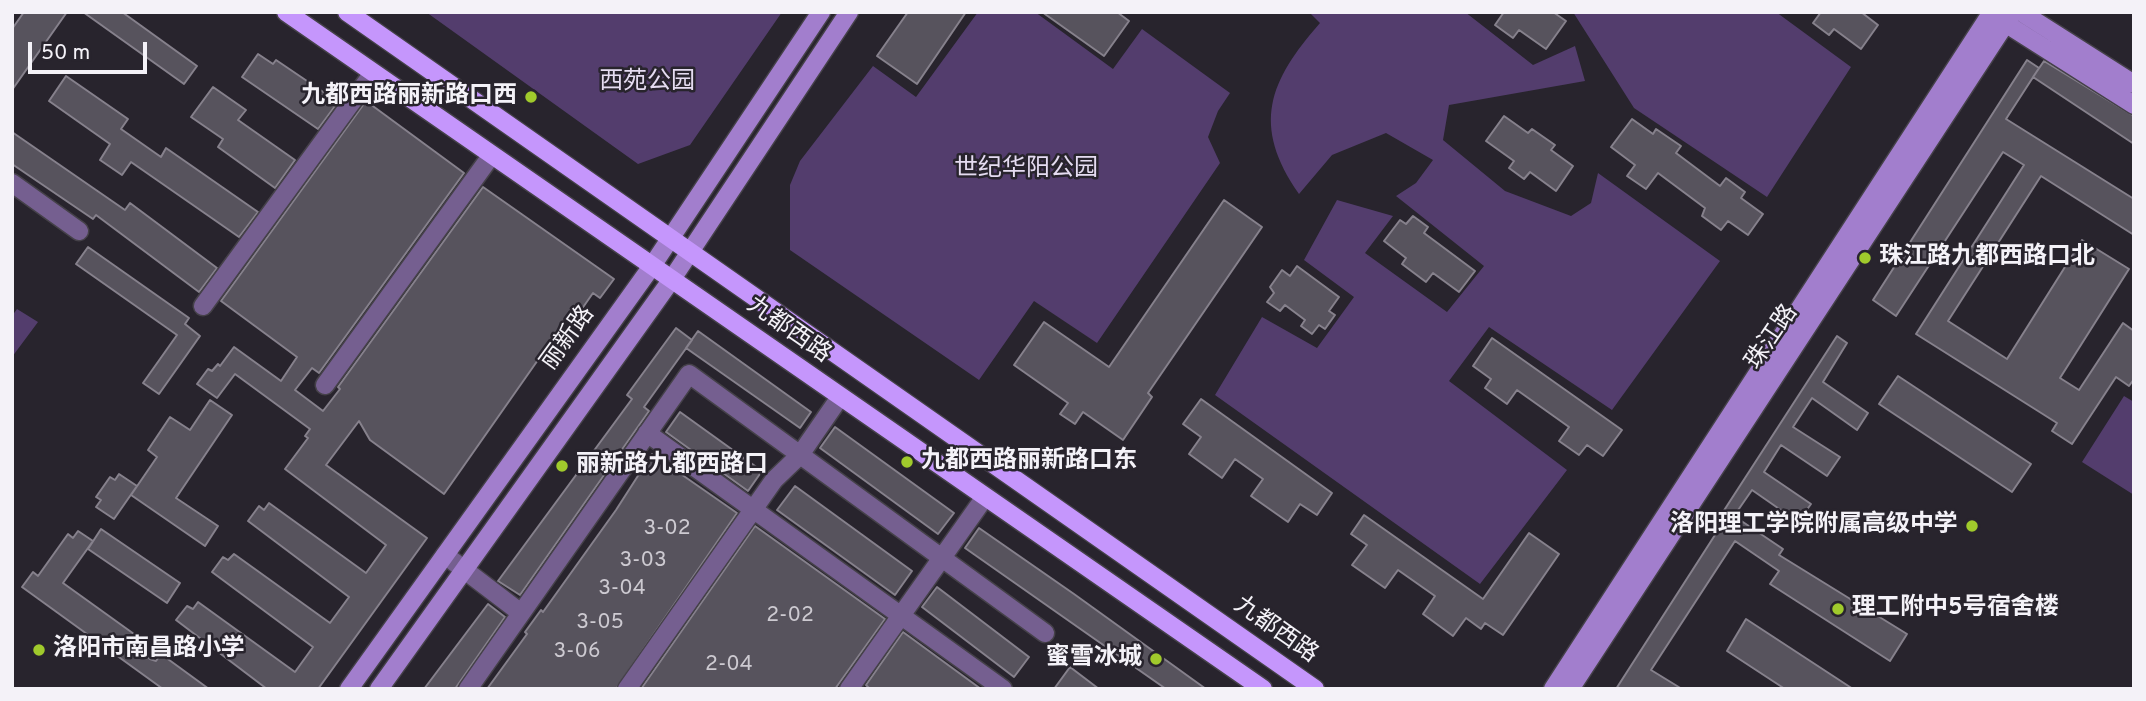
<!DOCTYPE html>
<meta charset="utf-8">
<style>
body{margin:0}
#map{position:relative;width:2146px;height:701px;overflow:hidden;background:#28242d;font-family:Overpass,sans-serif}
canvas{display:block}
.frame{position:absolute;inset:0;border:14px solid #f4f2f8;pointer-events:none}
.scale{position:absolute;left:28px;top:42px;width:119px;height:32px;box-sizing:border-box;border:4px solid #f4f2f8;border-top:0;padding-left:9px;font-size:21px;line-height:24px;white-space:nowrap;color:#f4f2f8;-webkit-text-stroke:5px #28242d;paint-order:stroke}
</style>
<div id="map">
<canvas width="2146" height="701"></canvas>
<div class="frame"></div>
<div class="scale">50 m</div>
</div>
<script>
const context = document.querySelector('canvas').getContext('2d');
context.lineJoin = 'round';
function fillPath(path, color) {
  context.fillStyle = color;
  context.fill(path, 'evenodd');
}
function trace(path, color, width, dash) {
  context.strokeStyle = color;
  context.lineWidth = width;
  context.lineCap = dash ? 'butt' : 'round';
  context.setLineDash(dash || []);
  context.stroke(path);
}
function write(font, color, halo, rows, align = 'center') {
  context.font = font + ' Overpass,"Noto Sans SC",sans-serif';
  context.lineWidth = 5;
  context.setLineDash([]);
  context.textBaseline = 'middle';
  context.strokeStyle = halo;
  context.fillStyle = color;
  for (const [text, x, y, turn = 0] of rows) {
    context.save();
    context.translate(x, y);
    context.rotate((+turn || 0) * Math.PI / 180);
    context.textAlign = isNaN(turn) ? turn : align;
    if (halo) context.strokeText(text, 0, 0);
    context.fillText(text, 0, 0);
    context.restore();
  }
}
const green = new Path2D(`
 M426,12H782L690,145L638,164Z
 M978,12H1035L1113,69L1142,29L1230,93L1218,111L1208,137L1220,163L1097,343L1034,301L979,380L790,250V185L800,161L873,66L916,97Z
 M1309,12H1465L1533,65L1575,46L1585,81L1449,105L1443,140L1505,191L1571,216L1591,203L1598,173L1720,261L1612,410L1489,327L1449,381L1567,470L1480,584L1215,395L1262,317L1317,348L1354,297L1304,260L1337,200L1393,216L1365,253L1447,312L1484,266L1396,196L1416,183L1433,160L1386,133L1332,155L1299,194C1251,125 1269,81 1320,23Z
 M1573,12H1776L1851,67L1767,197L1634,108Z
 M17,309L38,322L12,357V316Z
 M2124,396L2134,402V495L2082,462Z`);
const building = new Path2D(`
 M24,12H67L12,90V29Z
 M83,12H122L197,66L184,84Z
 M908,12H966L917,84L877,56Z
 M1042,12H1117L1129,21L1104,56Z
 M1504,12H1553L1566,21L1546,49L1519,30L1513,38L1495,25Z
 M1821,12H1861L1878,25L1861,49L1834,29L1829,35L1813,23Z
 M258,54L273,64L276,60L338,102L318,129L242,77Z
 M2027,60L2039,68L2006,119L2134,199V235L2041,176L1948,321L2007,359L2082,240L2129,269L2060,378L2079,390L2123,323L2134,331V379L2129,386L2116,377L2072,444L2052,431L2057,423L1916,334L2024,165L2003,152L1896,316L1873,300Z
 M2044,61L2134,116V144L2033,77Z
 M66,76L128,119L121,129L161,157L166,148L258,212L239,237L131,162L122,175L100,160L110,144L49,101Z
 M213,87L246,110L238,120L295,160L275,188L218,147L223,139L191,117Z
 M366,101L464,173L319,373L312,368L295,390L323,411L340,389L338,387L483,187L614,279L600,298L593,293L572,323L566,320L444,494L370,440L359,421L326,465L427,538L318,689H267L176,620L187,606L193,609L198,602L295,672L313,647L212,572L223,557L228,560L234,554L330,623L349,597L248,521L259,506L264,510L269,503L366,573L386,545L285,469L308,438L305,436L310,429L235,374L217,398L197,384L208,369L212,371L218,364L220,366L234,347L281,381L297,357L221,301Z
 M1504,116L1528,133L1532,129L1555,145L1551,150L1573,166L1556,191L1530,172L1524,179L1509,168L1514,161L1486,141Z
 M1632,119L1653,134L1656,129L1681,146L1676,153L1720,186L1726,178L1745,192L1741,198L1763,214L1748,235L1728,221L1721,230L1702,216L1705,208L1658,173L1646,189L1627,176L1635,165L1611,147Z
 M12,132L125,210L130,203L217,268L199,292L96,215L93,219L12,164Z
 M1224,200L1262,227L1148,393L1152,397L1123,440L1083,412L1075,424L1060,414L1068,403L1014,365L1044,322L1109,367Z
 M1413,216L1428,227L1424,233L1475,271L1459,292L1433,273L1426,282L1402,264L1406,258L1384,241L1400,220L1406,224Z
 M88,247L189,318L185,324L200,336L159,394L143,383L177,335L76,264Z
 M1297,266L1339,297L1329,311L1335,315L1325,329L1319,325L1312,334L1301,326L1305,320L1285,305L1280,311L1267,302L1274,293L1270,287L1282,270L1290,276Z
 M676,328L692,340L644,407L649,411L520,595L498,581L632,399L627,395Z
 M698,331L811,412L800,428L686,348Z
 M1837,336L1847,343L1823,382L1868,413L1857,430L1812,398L1793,427L1840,457L1827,476L1781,445L1764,472L1811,504L1798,522L1752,490L1734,516L1783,549L1779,555L1907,634L1890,661L1770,584L1779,571L1735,541L1651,670L1682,689H1616L1715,535L1710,532Z
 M1492,338L1622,430L1603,456L1587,445L1579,455L1559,441L1569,427L1517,390L1507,404L1485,388L1491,379L1473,366Z
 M1898,376L2031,464L2012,492L1879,404Z
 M1201,399L1332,493L1317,515L1300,504L1288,522L1251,496L1263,479L1235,459L1222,478L1189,454L1201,437L1183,424Z
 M210,400L232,415L176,498L218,526L205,546L131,495L157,457L148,450L170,417L190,430Z
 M680,412L762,471L748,491L666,432Z
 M835,427L954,513L938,534L820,448Z
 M652,454L737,513L616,689H487L527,634L525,632L541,610L543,612L616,510Z
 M119,474L137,486L114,519L96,507L101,500L96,497L110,477L115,480Z
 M795,486L912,571L895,595L777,510Z
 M1364,515L1483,599L1529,533L1559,554L1503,635L1485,623L1481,629L1466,618L1453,636L1423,614L1435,596L1398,570L1385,588L1352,565L1367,545L1351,534Z
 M755,526L885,619L835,689H641Z
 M979,528L1074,594L1206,689H1166L965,548Z
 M101,529L180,583L167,603L88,549Z
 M78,531L93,541L63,583L134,634L129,641L150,659L156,661L161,654L209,689H163L22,587L33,572L38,576L68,534L73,538Z
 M937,587L1029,657L1014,677L922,607Z
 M488,604L505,617L457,686L455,689H424Z
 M1746,619L1853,689H1785L1727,651Z
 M903,632L981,689H870L866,685Z
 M1070,667L1099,689H1054Z`);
const street = new Path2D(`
 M12,183L79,231
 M203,306L373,73
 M325,385L491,156
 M647,433L1003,689
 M445,555L521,613
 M468,689L689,374L1045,633
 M627,689L774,480L800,455L840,397
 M849,689L985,497`);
const secondary = new Path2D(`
 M2021,12L2134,84
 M1997,18L2134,105
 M349,689L652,266L821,12
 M379,689L672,279L849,12
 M1553,689L1992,12
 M1570,689L2013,12`);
const primary = new Path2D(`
 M286,12L1263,689
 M347,12L1315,689`);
const markers = [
 [531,97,7,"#a0ca2c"],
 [1865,258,7,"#a0ca2c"],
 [907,462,7,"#a0ca2c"],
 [562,466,7,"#a0ca2c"],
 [1972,526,7,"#a0ca2c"],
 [1838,609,7,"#a0ca2c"],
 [39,650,7,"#a0ca2c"],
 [1156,659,7,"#a0ca2c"]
];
const numberNames = [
 ["3-02",667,530],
 ["3-03",643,562],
 ["3-04",622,590],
 ["2-02",790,617],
 ["3-05",600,624],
 ["3-06",577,653],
 ["2-04",729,666]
];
const parkNames = [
 ["西苑公园",647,83],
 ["世纪华阳公园",1026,170]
];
const poiNames = [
 ["九都西路丽新路口西",517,97,"right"],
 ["珠江路九都西路口北",1879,258],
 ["九都西路丽新路口东",921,462],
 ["丽新路九都西路口",576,466],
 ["洛阳理工学院附属高级中学",1958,526,"right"],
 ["理工附中5号宿舍楼",1852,609],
 ["洛阳市南昌路小学",53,650],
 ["蜜雪冰城",1142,659,"right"]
];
const streetNames = [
 ["九都西路",788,331,35],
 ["珠江路",1773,338,-56],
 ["丽新路",569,339,-54],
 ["九都西路",1275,631,35]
];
fillPath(green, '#533d6d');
fillPath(building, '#57535d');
trace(building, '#86818c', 2);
trace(street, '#454149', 21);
trace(secondary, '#454149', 21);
trace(primary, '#454149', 21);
trace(street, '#755f90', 18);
trace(secondary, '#a27ecd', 18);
trace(primary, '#c596fc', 18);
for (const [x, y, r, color] of markers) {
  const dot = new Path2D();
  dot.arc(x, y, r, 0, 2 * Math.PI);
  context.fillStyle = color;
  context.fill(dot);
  trace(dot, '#28242d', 2.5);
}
write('21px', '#cdcad1', null, numberNames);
write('24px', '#e5dcf1', '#28242d', parkNames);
write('bold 24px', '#f4f2f8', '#28242d', poiNames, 'left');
write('24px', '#f4f2f8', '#28242d', streetNames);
</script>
